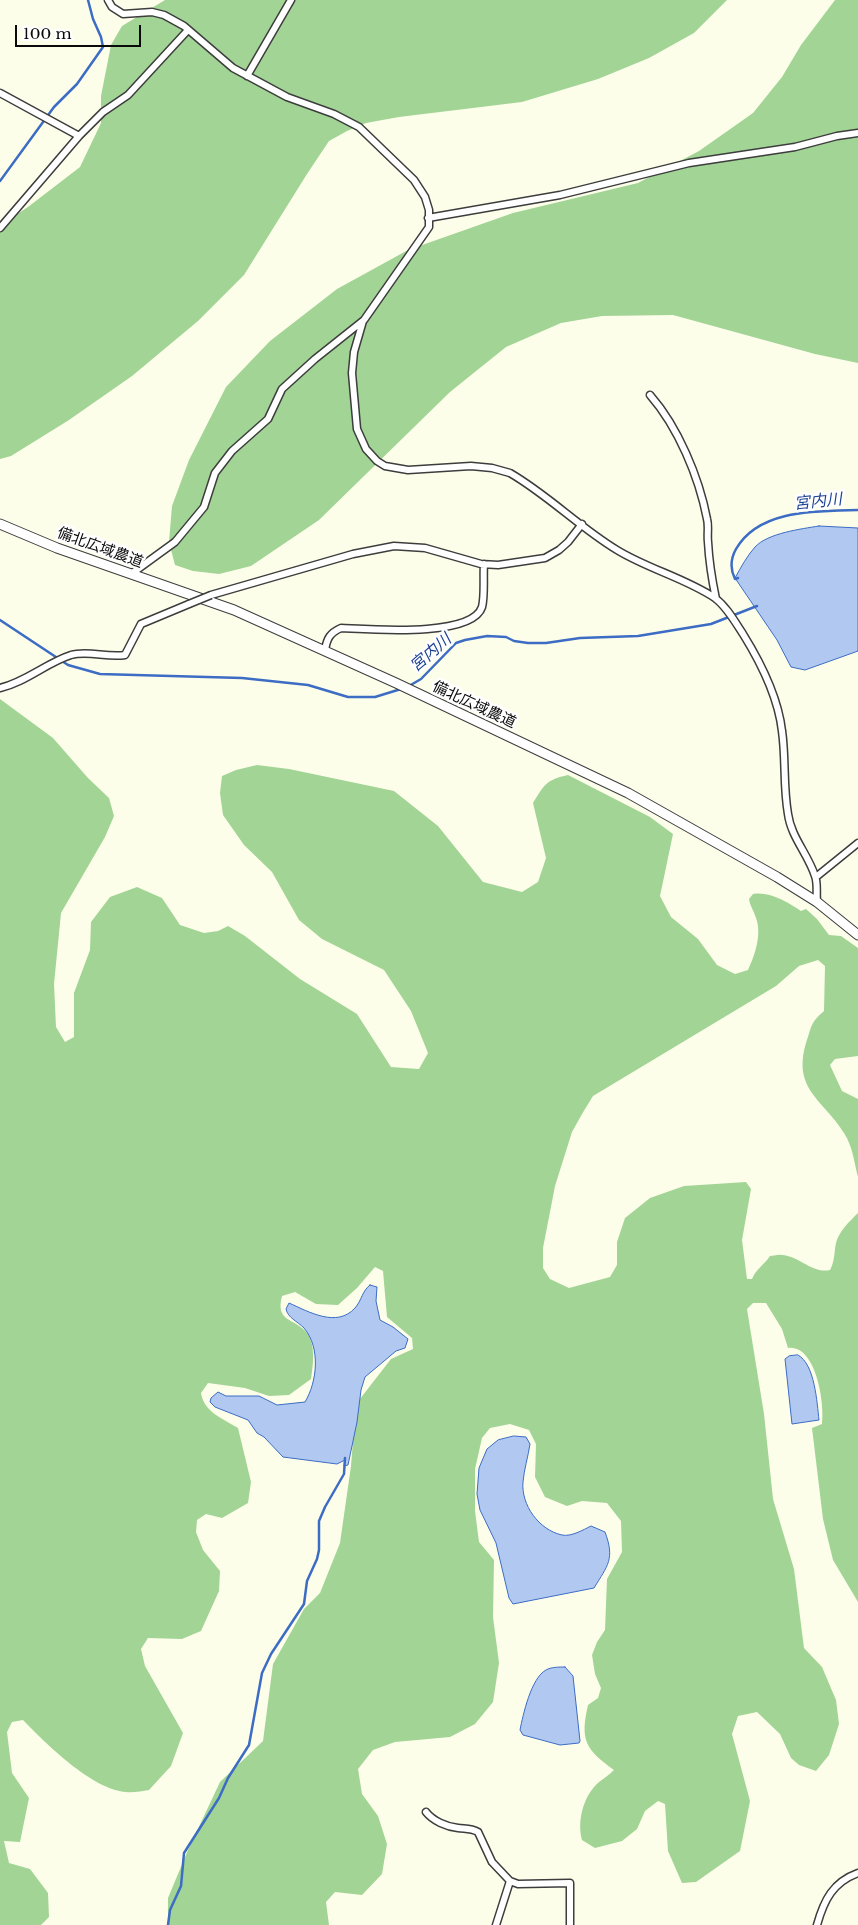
<!DOCTYPE html>
<meta charset="utf-8">
<style>
body{margin:0}
#map{position:relative;width:858px;height:1925px;overflow:hidden;background:#fdfee9;font-family:"Libre Baskerville",serif}
canvas{display:block}
.scale{position:absolute;left:15px;top:25px;width:126px;height:22px;box-sizing:border-box;border:2px solid #0a0a0a;border-top:0;padding-left:6px;font-size:15px;line-height:18px;white-space:nowrap;color:#0a0a0a;-webkit-text-stroke:4px #fff;paint-order:stroke}
</style>
<div id="map">
<canvas width="858" height="1925"></canvas>
<div class="scale">100 m</div>
</div>
<script>
const context = document.querySelector('canvas').getContext('2d');
context.lineJoin = 'round';
function fillPath(path, color) {
  context.fillStyle = color;
  context.fill(path, 'evenodd');
}
function trace(path, color, width, dash) {
  context.strokeStyle = color;
  context.lineWidth = width;
  context.lineCap = dash ? 'butt' : 'round';
  context.setLineDash(dash || []);
  context.stroke(path);
}
function write(font, color, halo, rows, align = 'center') {
  context.font = font + ' "Libre Baskerville","Noto Sans JP",serif';
  context.lineWidth = 5;
  context.setLineDash([]);
  context.textBaseline = 'middle';
  context.strokeStyle = halo;
  context.fillStyle = color;
  for (const [text, x, y, turn = 0] of rows) {
    context.save();
    context.translate(x, y);
    context.rotate((+turn || 0) * Math.PI / 180);
    context.textAlign = isNaN(turn) ? turn : align;
    if (halo) context.strokeText(text, 0, 0);
    context.fillText(text, 0, 0);
    context.restore();
  }
}
const forest = new Path2D(`
 M165,0H727L694,33L649,58L598,79L522,102L399,117L366,123L347,131L329,141L307,174L244,275L198,321L132,376L69,420L11,456L0,459V225L28,207L80,167L101,123V96L111,45L122,26Z
 M835,0H858V363L815,354L673,315L602,316L561,323L506,347L450,392L319,520L251,566L219,574L193,571L175,565L169,542L172,506L189,460L226,387L270,341L337,289L408,250L513,213L638,183L699,151L753,113L782,77L801,45Z
 M0,699L53,738L88,778L109,798L114,816L105,837L61,913L54,984L56,1027L65,1042L74,1037V993L90,950L91,922L110,897L137,887L162,898L180,925L204,933L218,931L228,926L245,936L300,979L357,1014L391,1067L419,1069L428,1053L411,1011L384,970L322,939L299,920L272,872L244,845L223,815L220,793L222,776L236,770L257,765L289,769L394,791L438,826L483,882L522,892L538,882L546,858L533,803C545,784 546,780 568,775L650,817L673,834L660,896L671,917L698,939L717,965L735,974L748,970C755,955 762,934 756,918C754,911 750,906 749,899L753,894C769,891 788,902 801,911L806,909L817,919L829,935L841,936L858,948V1056L835,1059L830,1065L842,1091L858,1099V1177C854,1162 853,1147 844,1133C824,1100 792,1090 806,1043C812,1026 810,1023 824,1011L825,966L818,960L799,966L776,986L593,1096L582,1114L572,1132L555,1186L543,1248V1268L550,1279L569,1288L610,1277L617,1265V1242L625,1218L650,1198L684,1186L746,1182L751,1189L742,1240L747,1279H752C756,1269 764,1265 770,1256C773,1256 778,1254 782,1255C799,1256 813,1274 830,1270C835,1261 834,1252 836,1243C839,1231 850,1221 858,1213V1602L833,1560L823,1519L812,1428L822,1424C825,1404 816,1344 788,1348L782,1329L766,1303H753L747,1309L764,1414L773,1499L794,1569L804,1648L822,1667L836,1700L839,1724L829,1755L816,1771L799,1765L791,1758L780,1734L757,1712L738,1716L732,1734L750,1801L740,1851L696,1882L682,1883L668,1851L665,1804L658,1801L645,1811L637,1829L622,1841L595,1848L582,1840C577,1821 583,1796 599,1782C604,1778 609,1775 614,1770C585,1749 580,1740 588,1705L598,1698L601,1688L595,1674L592,1655L597,1642L605,1630L607,1579L622,1552L621,1521L607,1503L582,1501L567,1506L545,1497L535,1477L536,1444L529,1430L510,1424L490,1428L482,1438L475,1469V1511L479,1542L494,1560L493,1617L499,1663L493,1702L475,1724L450,1737L395,1742L373,1750L358,1769L362,1794L378,1816L387,1844L382,1874L362,1895L335,1892L326,1902L329,1925H168V1898L188,1850L220,1782L263,1741L273,1664L304,1609L320,1593L340,1543L351,1466L356,1404L391,1359L413,1349L412,1338L387,1317L383,1271L375,1267L357,1288L338,1305L316,1304L295,1292L282,1296C275,1323 294,1317 307,1333C316,1345 313,1366 311,1379L289,1395L269,1396L245,1388L208,1383L201,1393C204,1412 222,1418 238,1428L251,1482L248,1503L222,1518L206,1514L197,1520L196,1532L203,1550L220,1571L219,1591L201,1631L182,1639L148,1638L141,1649L145,1666L183,1733L171,1766L149,1790C142,1791 133,1793 126,1792C93,1790 45,1743 23,1720L12,1722L7,1732L12,1773L29,1798L20,1842L4,1841L9,1863L30,1869L48,1893L49,1917L41,1925H0Z`);
const water = new Path2D(`
 M819,526L858,528V651L805,670L791,667L777,640L735,578C741,567 747,556 755,547C768,533 801,529 819,526Z
 M370,1285L377,1287L376,1301L380,1320L393,1327L408,1339L405,1348L396,1351L365,1377L361,1390L357,1422L348,1465L344,1466L345,1460L337,1464L283,1457L264,1437L257,1433L248,1420L215,1407L210,1402L211,1398L218,1392L226,1396H259L277,1405L305,1402C317,1382 321,1348 304,1328C297,1321 288,1318 286,1309L289,1303C309,1312 337,1328 355,1308C362,1300 362,1291 370,1285Z
 M798,1355C815,1364 817,1403 819,1420L792,1424L785,1359L789,1356Z
 M514,1436L526,1437L530,1444C528,1457 524,1470 523,1482C521,1505 539,1530 562,1535C571,1537 583,1530 591,1526L605,1532C615,1559 608,1565 594,1588L513,1604L509,1598L496,1543L480,1510L477,1494L479,1468L487,1449L498,1440Z
 M565,1667L573,1676L580,1741L579,1743L560,1745L523,1735L520,1730C523,1715 531,1678 546,1670C551,1667 559,1667 565,1667Z`);
const stream = new Path2D(`
 M0,181L54,107L77,84L103,47L101,37L93,19L88,0
 M738,578L735,579C730,569 731,558 736,549C759,509 817,511 858,510
 M0,620L68,665L100,674L242,678L308,685L348,697H375L401,689
 M409,686L421,679L456,643L465,640L487,636L506,637L514,641L528,643H546L580,638L638,636L711,624L757,606
 M168,1925L170,1910L181,1886L184,1853L219,1798L228,1778L249,1745L262,1673L271,1654L304,1604L307,1581L317,1559L319,1550V1521L325,1507L344,1474L345,1458`);
const minor = new Path2D(`
 M108,0L112,7L123,14L152,12L164,15L184,26L233,68L287,97L334,114L359,127L414,180L425,197L429,210V227L364,320L315,359L282,389L268,419L232,451L215,473L204,507L175,542L131,574
 M247,76L291,0
 M0,93L79,136
 M428,218L560,195L689,163L795,147L837,136L858,133
 M0,228L79,136L103,112L128,95L188,30
 M363,321L354,352L352,373L357,429L366,449L377,461L385,466L408,470L471,466L492,468L510,473C548,495 579,527 617,550C648,569 685,578 715,598C727,607 735,622 743,634C761,663 778,696 782,731C786,759 783,786 788,814C791,837 808,854 815,876C818,883 816,894 817,902
 M650,395C678,427 699,477 707,519C709,526 707,534 708,542C709,561 712,580 716,599
 M211,595L353,554L394,546L425,548L481,564L498,565L545,558L559,550L568,542L582,524
 M325,650C327,638 330,633 341,628C368,629 472,638 482,607C485,596 483,576 484,564
 M0,688C26,682 46,663 71,655C88,650 107,658 125,655L141,624L189,604
 M816,877L858,843
 M426,1812C433,1821 447,1827 458,1828C465,1829 471,1828 478,1832L492,1862L510,1881L518,1884L570,1883V1925
 M496,1925L510,1881
 M817,1925C824,1900 833,1882 858,1873`);
const tertiary = new Path2D(`
 M0,524L57,548L234,610L396,683L628,793L777,877L817,902L858,935`);
const minorBridge = new Path2D(`
 M189,604L211,595`);
const streetNames = [
 ["備北広域農道",100,548,20],
 ["備北広域農道",474,705,25]
];
const waterNames = [
 ["宮内川",818,502,-6],
 ["宮内川",431,653,-41]
];
fillPath(forest, '#a2d496');
fillPath(water, '#b1c9f1');
trace(water, '#3c6cc4', 1);
trace(stream, '#3c6cc4', 2.5);
trace(minor, '#3d3d3d', 9);
trace(tertiary, '#3d3d3d', 11);
trace(minor, '#fff', 6);
trace(tertiary, '#fff', 9);
trace(minorBridge, '#3d3d3d', 9, []);
trace(minorBridge, '#fff', 6);
write('15px', '#0a0a0a', '#fff', streetNames);
write('italic 16px', '#1d4292', '#fff', waterNames);
</script>
